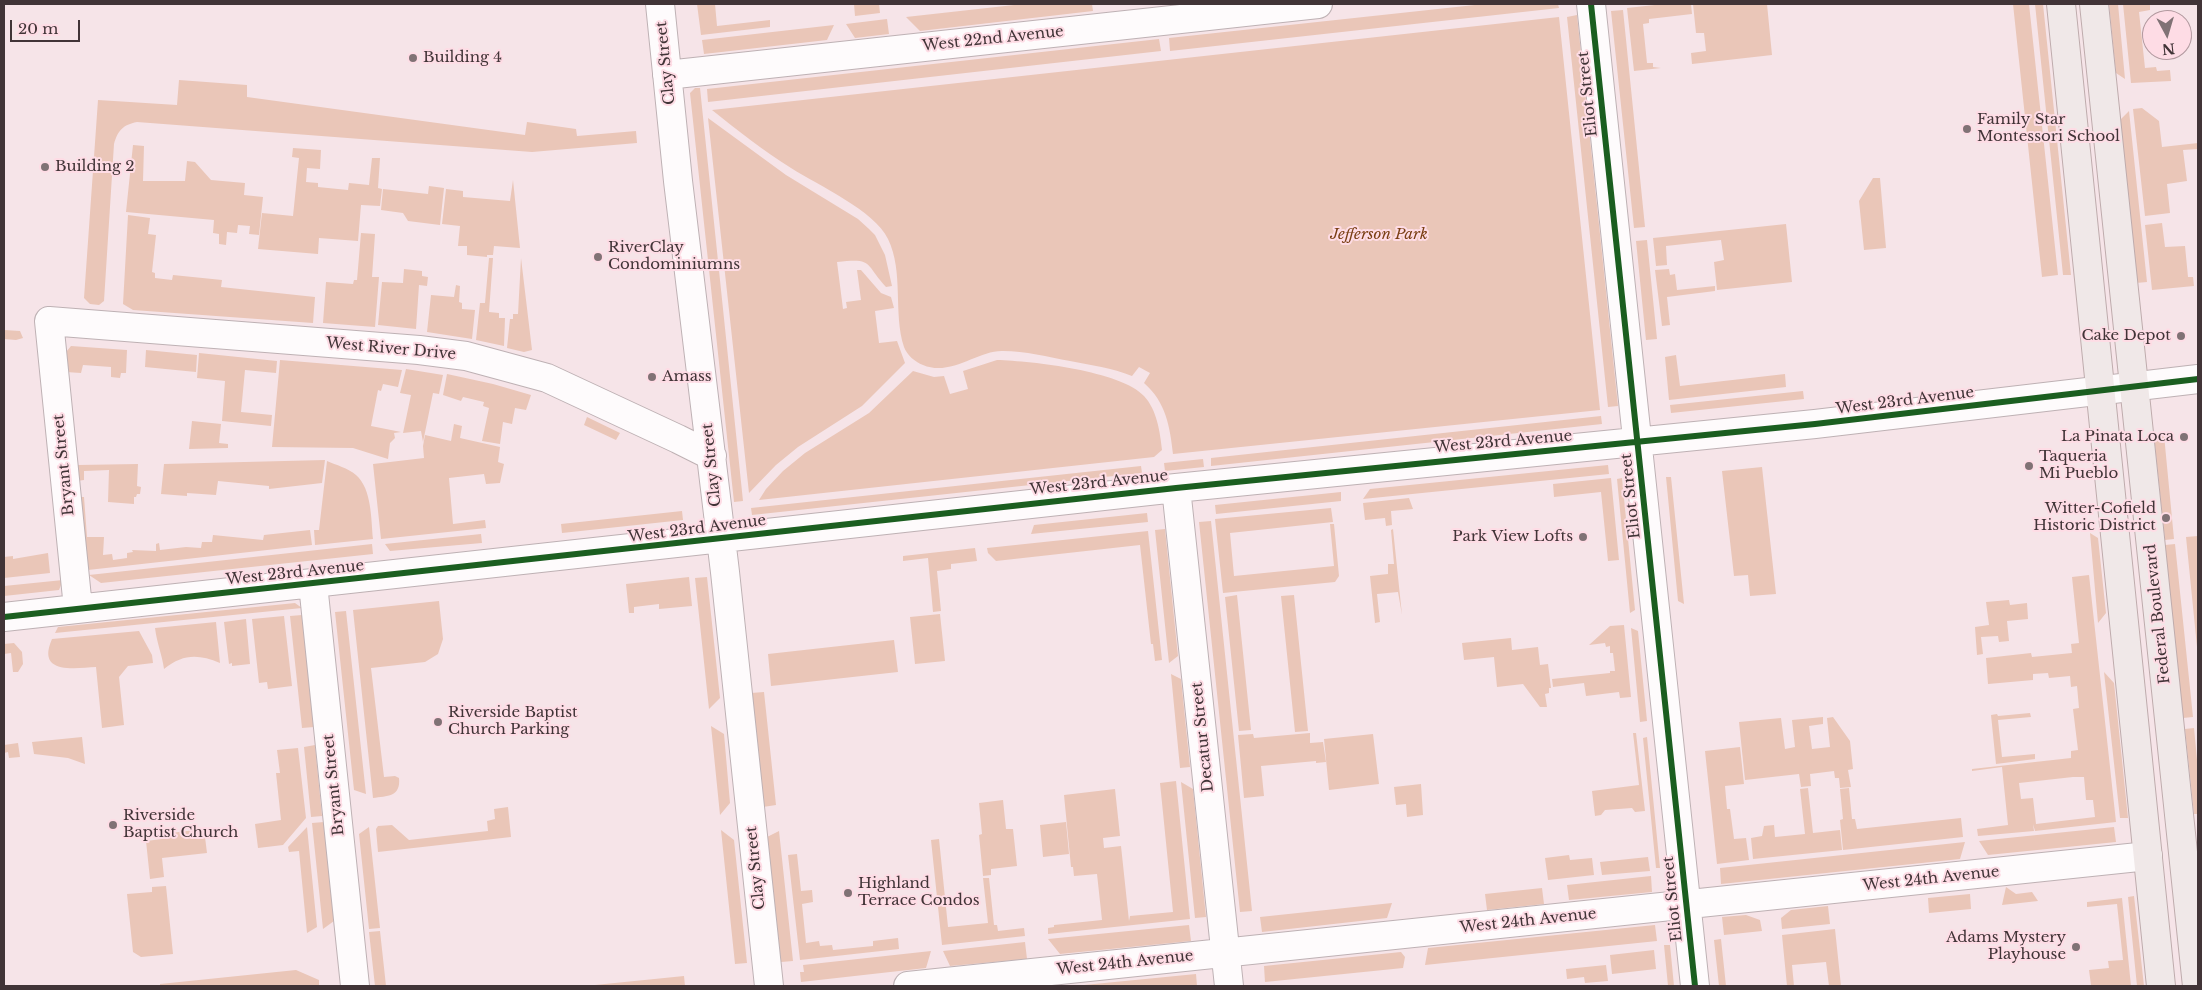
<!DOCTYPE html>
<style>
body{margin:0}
#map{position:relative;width:2202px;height:990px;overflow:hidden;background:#f6e4e8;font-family:"Libre Baskerville",serif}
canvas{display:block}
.frame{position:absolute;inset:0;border:5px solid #413437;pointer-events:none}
.north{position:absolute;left:2142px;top:10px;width:50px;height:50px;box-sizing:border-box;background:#fedce5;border:1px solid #b2999f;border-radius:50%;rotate:174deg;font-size:14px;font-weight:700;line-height:20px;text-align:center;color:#413437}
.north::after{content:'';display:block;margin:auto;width:18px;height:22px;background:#807275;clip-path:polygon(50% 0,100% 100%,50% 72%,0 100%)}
.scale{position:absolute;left:10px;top:20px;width:70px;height:22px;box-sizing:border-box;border:2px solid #413437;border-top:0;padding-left:6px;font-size:15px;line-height:18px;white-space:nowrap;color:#413437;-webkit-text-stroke:4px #fedce5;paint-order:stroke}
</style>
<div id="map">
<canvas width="2202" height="990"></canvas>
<div class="frame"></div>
<div class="north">N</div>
<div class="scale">20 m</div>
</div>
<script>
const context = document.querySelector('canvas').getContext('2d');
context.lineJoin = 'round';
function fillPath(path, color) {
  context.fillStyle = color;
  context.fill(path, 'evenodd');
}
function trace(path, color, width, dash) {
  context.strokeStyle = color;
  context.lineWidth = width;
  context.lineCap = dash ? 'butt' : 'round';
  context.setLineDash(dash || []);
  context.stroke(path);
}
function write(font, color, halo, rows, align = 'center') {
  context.font = font + ' "Libre Baskerville",serif';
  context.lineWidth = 4;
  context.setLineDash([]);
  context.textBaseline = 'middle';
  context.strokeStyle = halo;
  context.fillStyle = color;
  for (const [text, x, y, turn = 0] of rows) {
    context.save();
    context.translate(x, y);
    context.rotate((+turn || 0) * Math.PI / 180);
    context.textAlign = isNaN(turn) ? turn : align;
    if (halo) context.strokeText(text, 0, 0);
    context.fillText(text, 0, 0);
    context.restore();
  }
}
const green = new Path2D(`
 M697,4H715L717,26L770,20V27L701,35Z
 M854,4H879L880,13L855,16Z
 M1023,4H1092L1093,11L920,31L906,17Z
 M1484,4H1558L1559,8L1170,51L1169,38Z
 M1664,4H1691L1692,14L1649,19V23L1643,24L1647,63H1653V67L1661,68L1634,71L1627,8Z
 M1693,4H1767L1772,55L1692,64L1691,53L1706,51L1704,33H1696Z
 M2013,4H2029L2058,275L2042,277Z
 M2035,4H2043L2071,275H2063Z
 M2109,4H2118L2125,79L2116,73Z
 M2123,4H2150V10L2139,12L2145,68L2156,67L2157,71L2170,70L2171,81L2131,83Z
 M1623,10L1645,227L1634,228L1611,11Z
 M1577,15L1618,406L1608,407L1567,17Z
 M1559,17L1600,410L1173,454C1170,427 1166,402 1144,383L1150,373L1139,367L1132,376C1112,368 1091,365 1070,361C1048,357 1025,351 1003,351C978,350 951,377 923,365C915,362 907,355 904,347C893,313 904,272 888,239C874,210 819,186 791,168C764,151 738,131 712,110Z
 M887,19L889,34L855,38L846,24Z
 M834,25L827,40L704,54L702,40Z
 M1159,39L1161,51L708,102L707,89Z
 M179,80L247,85V97L525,135L527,122L576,129L577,136L636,131L637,143L532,152L137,122C123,125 118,130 114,144L104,301L99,305L90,304L84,298L98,100L177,105Z
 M695,88H700L743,501L734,502L690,93Z
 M2142,108L2159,121L2162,147L2198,143V149L2183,150L2187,181L2167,184L2170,213L2145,216L2133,109Z
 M2129,111L2147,282L2136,283L2120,120Z
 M708,118L786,175L858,219L869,229L875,235L885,255L892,286L886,287C864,263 874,258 837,262L843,309L847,308L846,302L861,300L857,270H861L881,293L891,297L894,308L875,311L879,343L897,341L905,363L862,406L798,447L776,465L749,493Z
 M133,145L144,146L143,181H185L187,161L195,162L211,180L245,183L244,195L263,197L259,235L249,234L250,226L238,225L237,233L227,232L226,245L219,244V234L213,233L214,220L126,212Z
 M293,148L321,150L320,169L307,168L306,182L318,183V187L348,190L349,183L369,185L372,158H380L378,188L382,189L380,206L361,205L358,241L319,238L318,254L258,249L262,213L293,216L299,158L292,157Z
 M1873,178H1880L1886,248L1864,250L1859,201Z
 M513,180L520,248L494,246L493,255H487V257L467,255V246H458L460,226L442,224L446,189L463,191V197L510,201Z
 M429,186L444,188L440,225L408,221L403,213L381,210L383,189L428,194Z
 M128,215L150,218L148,234L156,235L152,272L155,273V278L172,280L173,275L222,280L221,287L315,297L313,323L133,310L123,304Z
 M2162,223L2165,247L2185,246L2188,277H2193L2194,286L2152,290L2145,225Z
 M1786,224L1792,282L1717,290L1714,262L1724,260L1721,240L1666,246L1667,265L1656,266L1653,238Z
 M361,233L375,234L372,277H379L375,327L323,323L326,282L353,284L354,280H357Z
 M1647,240L1657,339L1646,340L1636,241Z
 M489,258H493L489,312L499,313V318H505L504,346L476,340L480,303H485Z
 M521,258L532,350L524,352L507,348L510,319H513V314H518Z
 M404,269L422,271V276L428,277L427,286L419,285L416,329L378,325L382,282L403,283Z
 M1669,269L1670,275L1675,274L1677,290L1715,286V291L1667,297L1670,325L1662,326L1655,270Z
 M456,285L460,286L459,302L462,303V309L475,310L472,339L427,332L431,295L454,297Z
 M4,330L20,331L23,338L16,340L4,339Z
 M71,346L127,350L126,373H121L120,378L111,377V367L83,365L81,373L66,372V352Z
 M146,350L197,355L196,372L145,367Z
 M199,353L277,361L276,373L245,370L241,412L272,415L271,426L222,421L225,381L197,378Z
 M1676,355L1680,386L1785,374L1786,387L1669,400L1665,357Z
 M280,360L402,370L398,387L383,384L381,391L378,390L371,426L401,432L394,433L395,438L390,443L388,459L353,448L272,447Z
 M997,360C1032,361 1121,371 1144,396C1157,410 1160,432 1162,450L1154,457L759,500L766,489L783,471L805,453L869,413L913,371L934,377L944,376L950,394L968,389L963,371Z
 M406,369L443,375L439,394L433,393L423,442L421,431L403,433L411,395L400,393Z
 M447,374L493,384L531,395L526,410L515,408L512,424L503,422L500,444L482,441L489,408L483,406L484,402L463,397L461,401L443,395Z
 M1803,391L1804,399L1671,413L1670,405Z
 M1601,416L1602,424L1211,466V458Z
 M587,417L620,433L616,440L584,425Z
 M192,421L221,424L219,443L228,444V448L189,449Z
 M454,424L462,426L460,438L500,447L498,462L504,464L500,483L486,484L484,474L449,478L453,524L485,520L486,528L381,539L373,464L424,458L423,446L425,435L451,441Z
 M2164,435L2174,539L2165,540L2154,436Z
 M1203,459L1204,467L1165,471L1164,463Z
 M325,460L322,483L269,489V486L218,481L216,495L187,493V496L161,494L164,464Z
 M327,461C336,465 348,468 356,475C372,489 371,519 373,539L315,545L314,530H319Z
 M138,464L137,486L141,487L140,494H137L136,497H134V504L108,502L109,470L84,471V480L77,481L76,470L78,465Z
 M1608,465L1609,474L1363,499L1370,489Z
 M1141,466L1142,473L752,515L751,508Z
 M1762,467L1776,594L1750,596L1748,575L1734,576L1722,471Z
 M1666,477H1671L1684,604L1678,601Z
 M1611,478L1619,560L1608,561L1601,492L1554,497L1553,484Z
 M1622,478L1635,610L1630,613L1617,479Z
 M1341,492V501L1216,514L1215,505Z
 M79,497H84L87,537H104L103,555L112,554L113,560L127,558V553L133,552L132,550L156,551V544L159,543L160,550L186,547L201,548L202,542H212L213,535L263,540L264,535L310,530L312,545L88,570Z
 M1409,498L1413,509L1391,511L1392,525L1386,526L1385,518L1365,520L1363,503Z
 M1331,508L1333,522L1230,533L1234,576L1334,566L1330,524H1334L1339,576L1335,582L1223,593L1215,519Z
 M682,511L683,520L562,533L561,524Z
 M1147,513L1148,522L1031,534L1034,525Z
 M1211,521L1252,911L1240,912L1199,522Z
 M1165,529L1178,656L1169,663L1155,530Z
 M1393,529L1402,615L1398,592L1377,594L1380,622L1375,623L1370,576L1388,574V564H1394L1391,530Z
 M1148,531L1162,660L1155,661L1153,644H1151L1140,545L996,561L988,553L987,548Z
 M2090,533L2098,538L2106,613L2098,623Z
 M481,534L482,543L390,551L385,544Z
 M2198,536V657L2186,537Z
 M372,544L373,554L101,583L89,575Z
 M2175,544L2193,717L2183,718L2165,545Z
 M975,548L977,561L951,564V569L937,571L941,611L933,612L928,558L903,561V556Z
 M48,553L50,573L4,578V557L13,556V559Z
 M2089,575L2116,822L2035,831L2033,824L2034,831L1978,836L1977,829L2008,825L2002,767L1972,771V769L2071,758V751L2078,750L2073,709L2079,708L2077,686L2071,687L2070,676L2049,678L2048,673L2033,674V680L1988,684L1986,658L2031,653L2032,657L2072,653L2071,644L2079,643L2072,577ZM2073,777H2084L2086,800H2093L2095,817L2036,824L2033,798L2021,799L2019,783Z
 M689,577L692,606L659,609V604L634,607V613H629L626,584Z
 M707,577L720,698L709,709L695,578Z
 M63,580L59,590L4,596V586Z
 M1237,595L1251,730L1239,731L1225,597Z
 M1294,595L1308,731L1295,732L1281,596Z
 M2009,600L2010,605L2027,603L2028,619L2007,621L2009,641L1999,642L1998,636L1981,637L1983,654L1977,655L1975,627L1989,625L1986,602Z
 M439,601L443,639L438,654L425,662L371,668L384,777L395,776L399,778C401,797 387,796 373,798L353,610Z
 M295,603L302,608L55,633L58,627Z
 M346,611L366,794L354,790L335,612Z
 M940,614L945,661L915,664L910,617Z
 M302,615L314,727L302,728L290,616Z
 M284,616L292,686L268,689L267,682L259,683L252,619Z
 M246,619L250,664L232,666V663L229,664L224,622Z
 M216,622L220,663C198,654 183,654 164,669C162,654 157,644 155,628Z
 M1624,625L1631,697L1620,698L1619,692L1586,696L1584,683L1553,687L1552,679L1610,673V671H1615L1613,653H1610V646L1606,647L1605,643L1589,645L1610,626Z
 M1631,628L1638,631L1647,721L1640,722Z
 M139,631L152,655L153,663L128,666L119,677L124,725L102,728L96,667C75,668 36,675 52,639Z
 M1511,638L1512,650L1538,647L1540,665L1548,664L1551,688H1549V693L1545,694L1547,707H1540L1523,684L1497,687L1494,657L1464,660L1462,643Z
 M894,640L898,672L771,686L768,654Z
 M14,643L22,652L23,664L18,672H13L11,653L4,654V644Z
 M2104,672L2114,683L2128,818H2120Z
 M1171,674L1181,679L1190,767L1180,768Z
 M764,692L776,805L763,807L751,693Z
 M2030,713L2031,717L1998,720L2002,757L2035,754V759L1996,764L1991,715L1997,714L1998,716Z
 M1823,717V724L1809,726L1812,749L1830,747L1827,718L1833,717L1850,741L1853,769L1848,770L1851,787L1840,788L1839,778H1835L1834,771L1810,774L1811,786L1801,787L1799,774L1745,780L1739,722L1781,718L1785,749L1795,747L1792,720Z
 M711,726L724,734L730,803L720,815Z
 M2194,728L2198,770V814H2194L2185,729Z
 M1310,733V743L1323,742L1326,762L1316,763V761L1261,766L1264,796L1244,798L1238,735L1253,734L1254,738Z
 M1633,733H1636L1645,811L1635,812L1632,808L1605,810L1601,815L1595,816L1592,791L1639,785Z
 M1373,734L1379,784L1329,790L1324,739Z
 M82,737L85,764L68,758L34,754L32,742Z
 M1647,737L1660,868H1656L1643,738Z
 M18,743L20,757L9,758L8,752L4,753V745Z
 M315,745L322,816L311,817L304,747Z
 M1740,747L1744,784L1725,786L1727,809H1730L1734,839L1746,838L1749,860L1717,864L1705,751Z
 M298,748L306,818L283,845L258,848L255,824L281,820L276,773H280L277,750Z
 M1176,781L1190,919L1048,934V928L1054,927V925L1102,920L1097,874L1074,876L1073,867H1071L1064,795L1115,789L1120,836L1103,838L1104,848L1121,846L1129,921L1130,916L1173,912L1160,783Z
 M1181,782L1193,789L1206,917L1195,918Z
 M1421,784L1423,815L1407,817L1406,804L1396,805L1394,787Z
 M1808,788L1813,833L1840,830L1842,850L1753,859L1751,838L1762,836L1764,826L1774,825L1775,837L1805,834L1800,789Z
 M1849,788L1852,819H1855L1857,829L1961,818L1963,837L1843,850L1840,820L1843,819L1840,789Z
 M1003,800L1006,829H1013L1017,866L991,869V875L983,876L979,835L982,834L979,803Z
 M508,807L511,837L378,852L376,829L378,826L392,825L409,840L488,831L487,821L495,819L494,809Z
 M324,822L334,921L323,929L312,823Z
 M1066,822L1069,854L1043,857L1040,825Z
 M307,827L317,927L307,933L299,851L289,852L288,847Z
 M369,827L380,928L369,929L359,834Z
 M2114,827L2116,842L1988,855L1979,841Z
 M204,829L207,853L162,858L164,877L150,879L146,841L162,839V834Z
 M721,830L734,840L747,963L735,964Z
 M779,831L793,961L781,962L767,837Z
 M939,839L948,927L988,923L983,878H989L994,925H997L998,931L1024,928L1025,936L942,945L931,840Z
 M1965,842L1960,859L1721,884L1720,868Z
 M797,854L801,891L812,890L813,902L802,904L806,943L819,941L820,946L832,945L833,950L873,946V941L898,938L899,949L800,960L788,855Z
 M1569,855L1570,860L1592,858L1594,875L1548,880L1545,858Z
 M1648,857L1650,871L1602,875L1600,862Z
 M1651,876L1652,892L1569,900L1567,885Z
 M166,886L173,954L141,957L133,952L127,894L152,892V887Z
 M2006,887L2016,894L2032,892L2038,901L2002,905Z
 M1542,888L1544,904L1487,910L1485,894Z
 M1970,894L1971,909L1929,913L1928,898Z
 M2134,896L2144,986H2137L2128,897Z
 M2122,898L2131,986H2094L2091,985L2089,970L2109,968L2108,961L2123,960L2117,904L2087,907V902Z
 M1392,903L1387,918L1262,932L1260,917Z
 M1828,906L1830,924L1782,929L1781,918L1791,910Z
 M1746,915L1760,920L1762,931L1724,935L1722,917Z
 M1189,925L1191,941L1060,954L1048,939Z
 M1655,925L1657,941L1425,965L1428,948Z
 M1835,929L1841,986H1829L1826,962L1792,965L1794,986H1787L1782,935Z
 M380,931L386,986H375L369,932Z
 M1721,939L1726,986H1719L1714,940Z
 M1025,942L1027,959L950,966L943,951Z
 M1664,945H1670L1674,986H1668Z
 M1654,950L1656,969L1612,974L1610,955Z
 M931,951L926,968L801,982L800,972H804L803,965Z
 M1401,952L1405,957L1403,968L1265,982L1264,966Z
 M1606,965L1608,981L1585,983L1584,977L1567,979L1566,969Z
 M296,970L319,980V986H160V984Z
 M1196,974L1197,986H1074Z
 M684,976L685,986H585Z`);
const minor = new Path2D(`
 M660,4L678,181L725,572L769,986
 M1591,4L1695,986
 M667,75L1318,4
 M1176,488L1229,986
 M313,584L355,986
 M78,608L49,321L419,350L466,356L547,378L678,439L712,456
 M4,617L1176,488L1815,424L2198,379
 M908,986L2148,856`);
const major = new Path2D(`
 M2061,4L2161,986
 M2094,4L2197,986`);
const cycleway = new Path2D(`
 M1591,4L1695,986
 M4,617L1176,488L1815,424L2198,379`);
const markers = [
 [413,58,5,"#807275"],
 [1967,129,5,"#807275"],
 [45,167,5,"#807275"],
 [598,257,5,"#807275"],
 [2181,336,5,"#807275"],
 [652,377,5,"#807275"],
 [2184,437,5,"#807275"],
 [2029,466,5,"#807275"],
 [2166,518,5,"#807275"],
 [1583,537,5,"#807275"],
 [438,722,5,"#807275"],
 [113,825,5,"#807275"],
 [848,893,5,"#807275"],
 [2076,947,5,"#807275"]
];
const streetNames = [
 ["West 22nd Avenue",993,39,-6],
 ["Clay Street",666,63,-96],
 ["Eliot Street",1588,94,-96],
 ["West River Drive",391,349,5],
 ["West 23rd Avenue",1905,401,-7],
 ["West 23rd Avenue",1503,442,-5],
 ["Bryant Street",64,465,-96],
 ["Clay Street",712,465,-96],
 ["West 23rd Avenue",1099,483,-6],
 ["Eliot Street",1631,496,-96],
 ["West 23rd Avenue",697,529,-7],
 ["West 23rd Avenue",295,573,-6],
 ["Federal Boulevard",2158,614,-96],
 ["Decatur Street",1203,737,-96],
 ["Bryant Street",334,785,-96],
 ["Clay Street",756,868,-96],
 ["West 24th Avenue",1931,879,-6],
 ["Eliot Street",1673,899,-96],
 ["West 24th Avenue",1528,921,-6],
 ["West 24th Avenue",1125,963,-6]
];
const poiNames = [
 ["Building 4",423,58],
 ["Family Star",1977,120],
 ["Montessori School",1977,137],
 ["Building 2",55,167],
 ["RiverClay",608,248],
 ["Condominiumns",608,265],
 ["Cake Depot",2171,336,"right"],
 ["Amass",662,377],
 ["La Pinata Loca",2174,437,"right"],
 ["Taqueria",2039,457],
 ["Mi Pueblo",2039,474],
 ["Witter-Cofield",2156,509,"right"],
 ["Historic District",2156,526,"right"],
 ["Park View Lofts",1573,537,"right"],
 ["Riverside Baptist",448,713],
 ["Church Parking",448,730],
 ["Riverside",123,816],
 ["Baptist Church",123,833],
 ["Highland",858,884],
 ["Terrace Condos",858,901],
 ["Adams Mystery",2066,938,"right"],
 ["Playhouse",2066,955,"right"]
];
const parkNames = [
 ["Jefferson Park",1379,235]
];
fillPath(green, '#eac6b8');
trace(minor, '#beb1b4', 30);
trace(major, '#beabac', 30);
trace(minor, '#fefbfc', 28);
trace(major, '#f0e8e8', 28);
trace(cycleway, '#1b5e20', 6);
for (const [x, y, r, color] of markers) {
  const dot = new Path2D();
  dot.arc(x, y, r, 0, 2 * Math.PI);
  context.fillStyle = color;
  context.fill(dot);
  trace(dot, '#fedce5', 2);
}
write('15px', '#413437', '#fedce5', streetNames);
write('15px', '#413437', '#fedce5', poiNames, 'left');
write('italic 15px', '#7a3f14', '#fedce5', parkNames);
</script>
